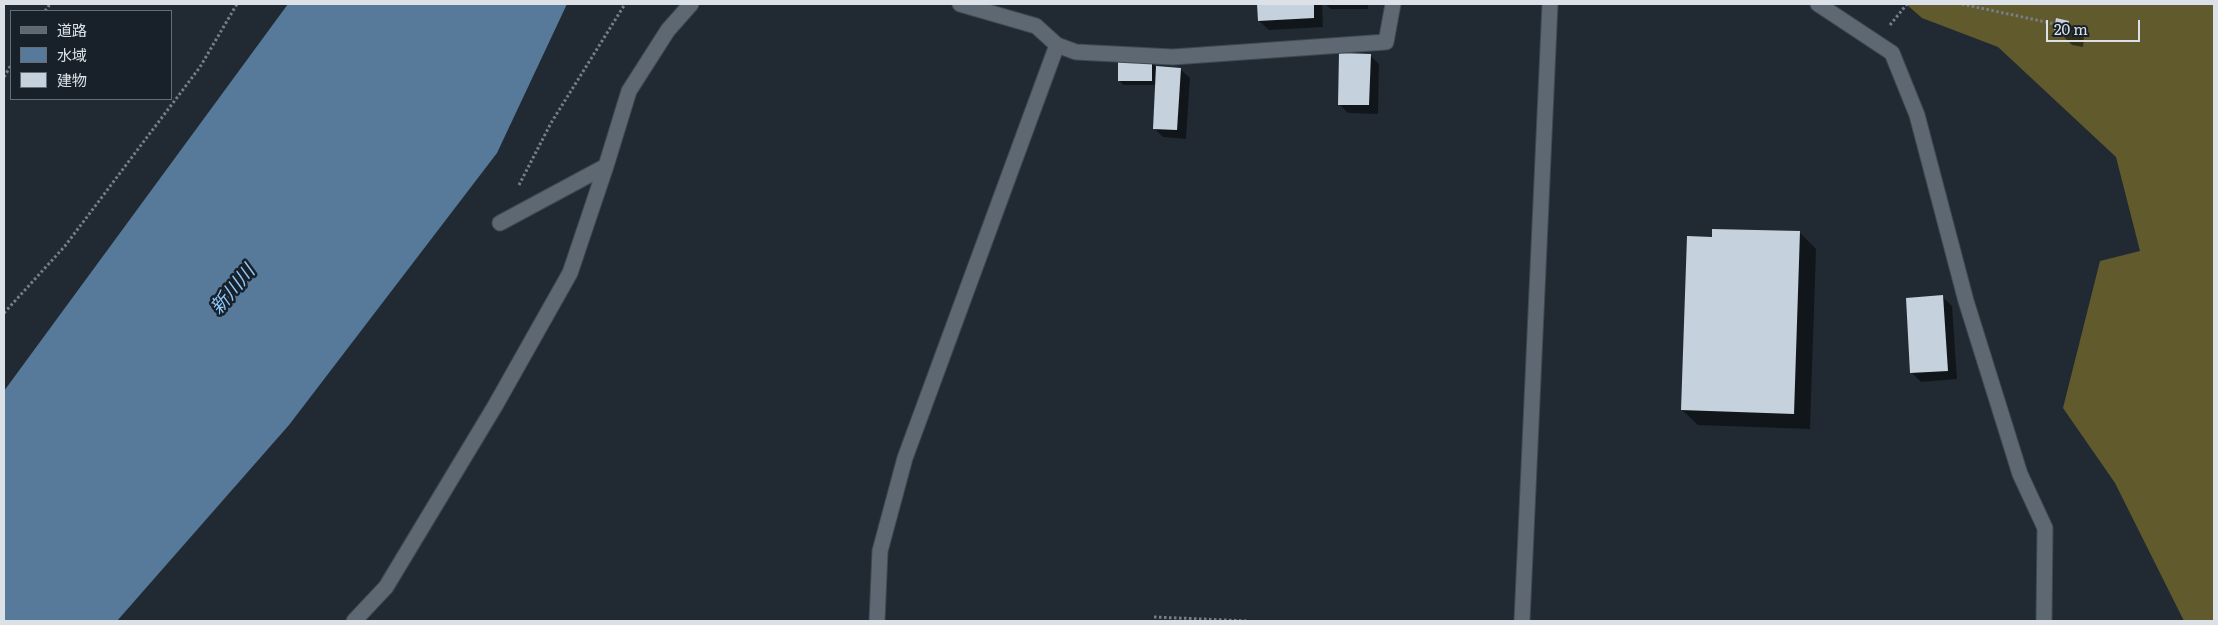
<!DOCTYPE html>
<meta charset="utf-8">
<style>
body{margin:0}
#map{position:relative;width:2218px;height:625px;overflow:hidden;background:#212a33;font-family:Literata,"Noto Sans JP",serif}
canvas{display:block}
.frame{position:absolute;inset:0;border:5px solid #dbe1e7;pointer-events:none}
.legend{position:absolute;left:10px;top:10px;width:162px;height:90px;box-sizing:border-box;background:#182129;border:1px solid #666e75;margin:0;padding:6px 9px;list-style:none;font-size:15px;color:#dbe1e7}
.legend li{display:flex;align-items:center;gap:10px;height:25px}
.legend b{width:25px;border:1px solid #666e75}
.scale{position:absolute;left:2046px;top:20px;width:94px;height:22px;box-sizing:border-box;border:2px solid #dbe1e7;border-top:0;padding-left:6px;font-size:15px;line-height:18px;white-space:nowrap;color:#dbe1e7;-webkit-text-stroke:4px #182129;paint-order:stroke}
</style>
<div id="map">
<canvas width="2218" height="625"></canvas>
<div class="frame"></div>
<ul class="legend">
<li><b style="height:6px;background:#5d6872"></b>道路</li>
<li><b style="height:14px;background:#577a9b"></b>水域</li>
<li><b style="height:14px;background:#c5d1dd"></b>建物</li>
</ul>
<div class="scale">20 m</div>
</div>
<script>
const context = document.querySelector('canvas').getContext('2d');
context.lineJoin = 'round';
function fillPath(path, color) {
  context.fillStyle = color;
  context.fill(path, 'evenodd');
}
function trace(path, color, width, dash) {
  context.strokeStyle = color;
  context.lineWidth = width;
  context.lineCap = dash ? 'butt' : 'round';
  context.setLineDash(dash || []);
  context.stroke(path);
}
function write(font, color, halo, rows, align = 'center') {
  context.font = font + ' Literata,"Noto Sans JP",serif';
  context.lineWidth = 5;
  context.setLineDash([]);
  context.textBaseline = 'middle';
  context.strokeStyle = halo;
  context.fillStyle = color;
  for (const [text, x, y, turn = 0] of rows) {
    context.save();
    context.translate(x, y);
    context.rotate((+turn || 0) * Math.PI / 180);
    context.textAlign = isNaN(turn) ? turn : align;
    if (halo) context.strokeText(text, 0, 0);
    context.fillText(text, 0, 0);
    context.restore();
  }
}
const forest = new Path2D(`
 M1906,4H2214V621H2184L2115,483L2063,408L2100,261L2140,251L2116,157L1998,47L1922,18Z`);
const water = new Path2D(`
 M288,4H567L497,153L289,425L117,621H4V391Z`);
const shadow = new Path2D(`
 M1258,4H1322L1323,27L1269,30L1259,21Z
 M1325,4H1368V9H1331Z
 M2068,22L2084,38L2083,47L2072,45L2056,29Z
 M1370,55L1379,64L1378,114L1348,113L1339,104Z
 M1152,62L1156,67L1180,69L1190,78L1186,139L1163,137L1154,128L1156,85H1123L1119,80Z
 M1800,233L1816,249L1810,429L1698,425L1682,410L1713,238Z
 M1943,297L1952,306L1957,379L1921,382L1912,373Z`);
const building = new Path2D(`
 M1257,4H1314V18L1258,21Z
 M2056,18L2069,21L2067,32L2054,30Z
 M1339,53L1371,54L1369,105H1338Z
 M1118,61H1152V81H1118Z
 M1156,66L1181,68L1177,130L1153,129Z
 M1712,229L1800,231L1794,414L1681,410L1687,236L1712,237Z
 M1943,295L1948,371L1910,373L1906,298Z`);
const path = new Path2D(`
 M1962,4L2055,24
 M45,11L50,4
 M1890,25L1907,4
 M4,77L11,65
 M519,185L551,123L625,4
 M4,313L65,246L200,67L237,4
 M1154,617L1249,621`);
const minor = new Path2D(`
 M960,4L1036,26L1057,45L1076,52L1173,57L1386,42L1393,4
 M1818,4L1892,53L1917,115L1966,301L2020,474L2045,528L2044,621
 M500,223L606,166
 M354,621L386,587L495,406L570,273L606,166L629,91L668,30L691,4
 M877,621L880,551L905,458L1057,45
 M1522,621L1550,4`);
const waterNames = [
 ["新川川",233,290,-50]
];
fillPath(forest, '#605a2d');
fillPath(water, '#577a9b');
fillPath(shadow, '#0007');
fillPath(building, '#c5d1dd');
trace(minor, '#404950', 17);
trace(path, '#777e86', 3, [2.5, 2.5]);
trace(minor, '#5d6872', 15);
write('italic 19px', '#8fc8fc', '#182129', waterNames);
</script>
